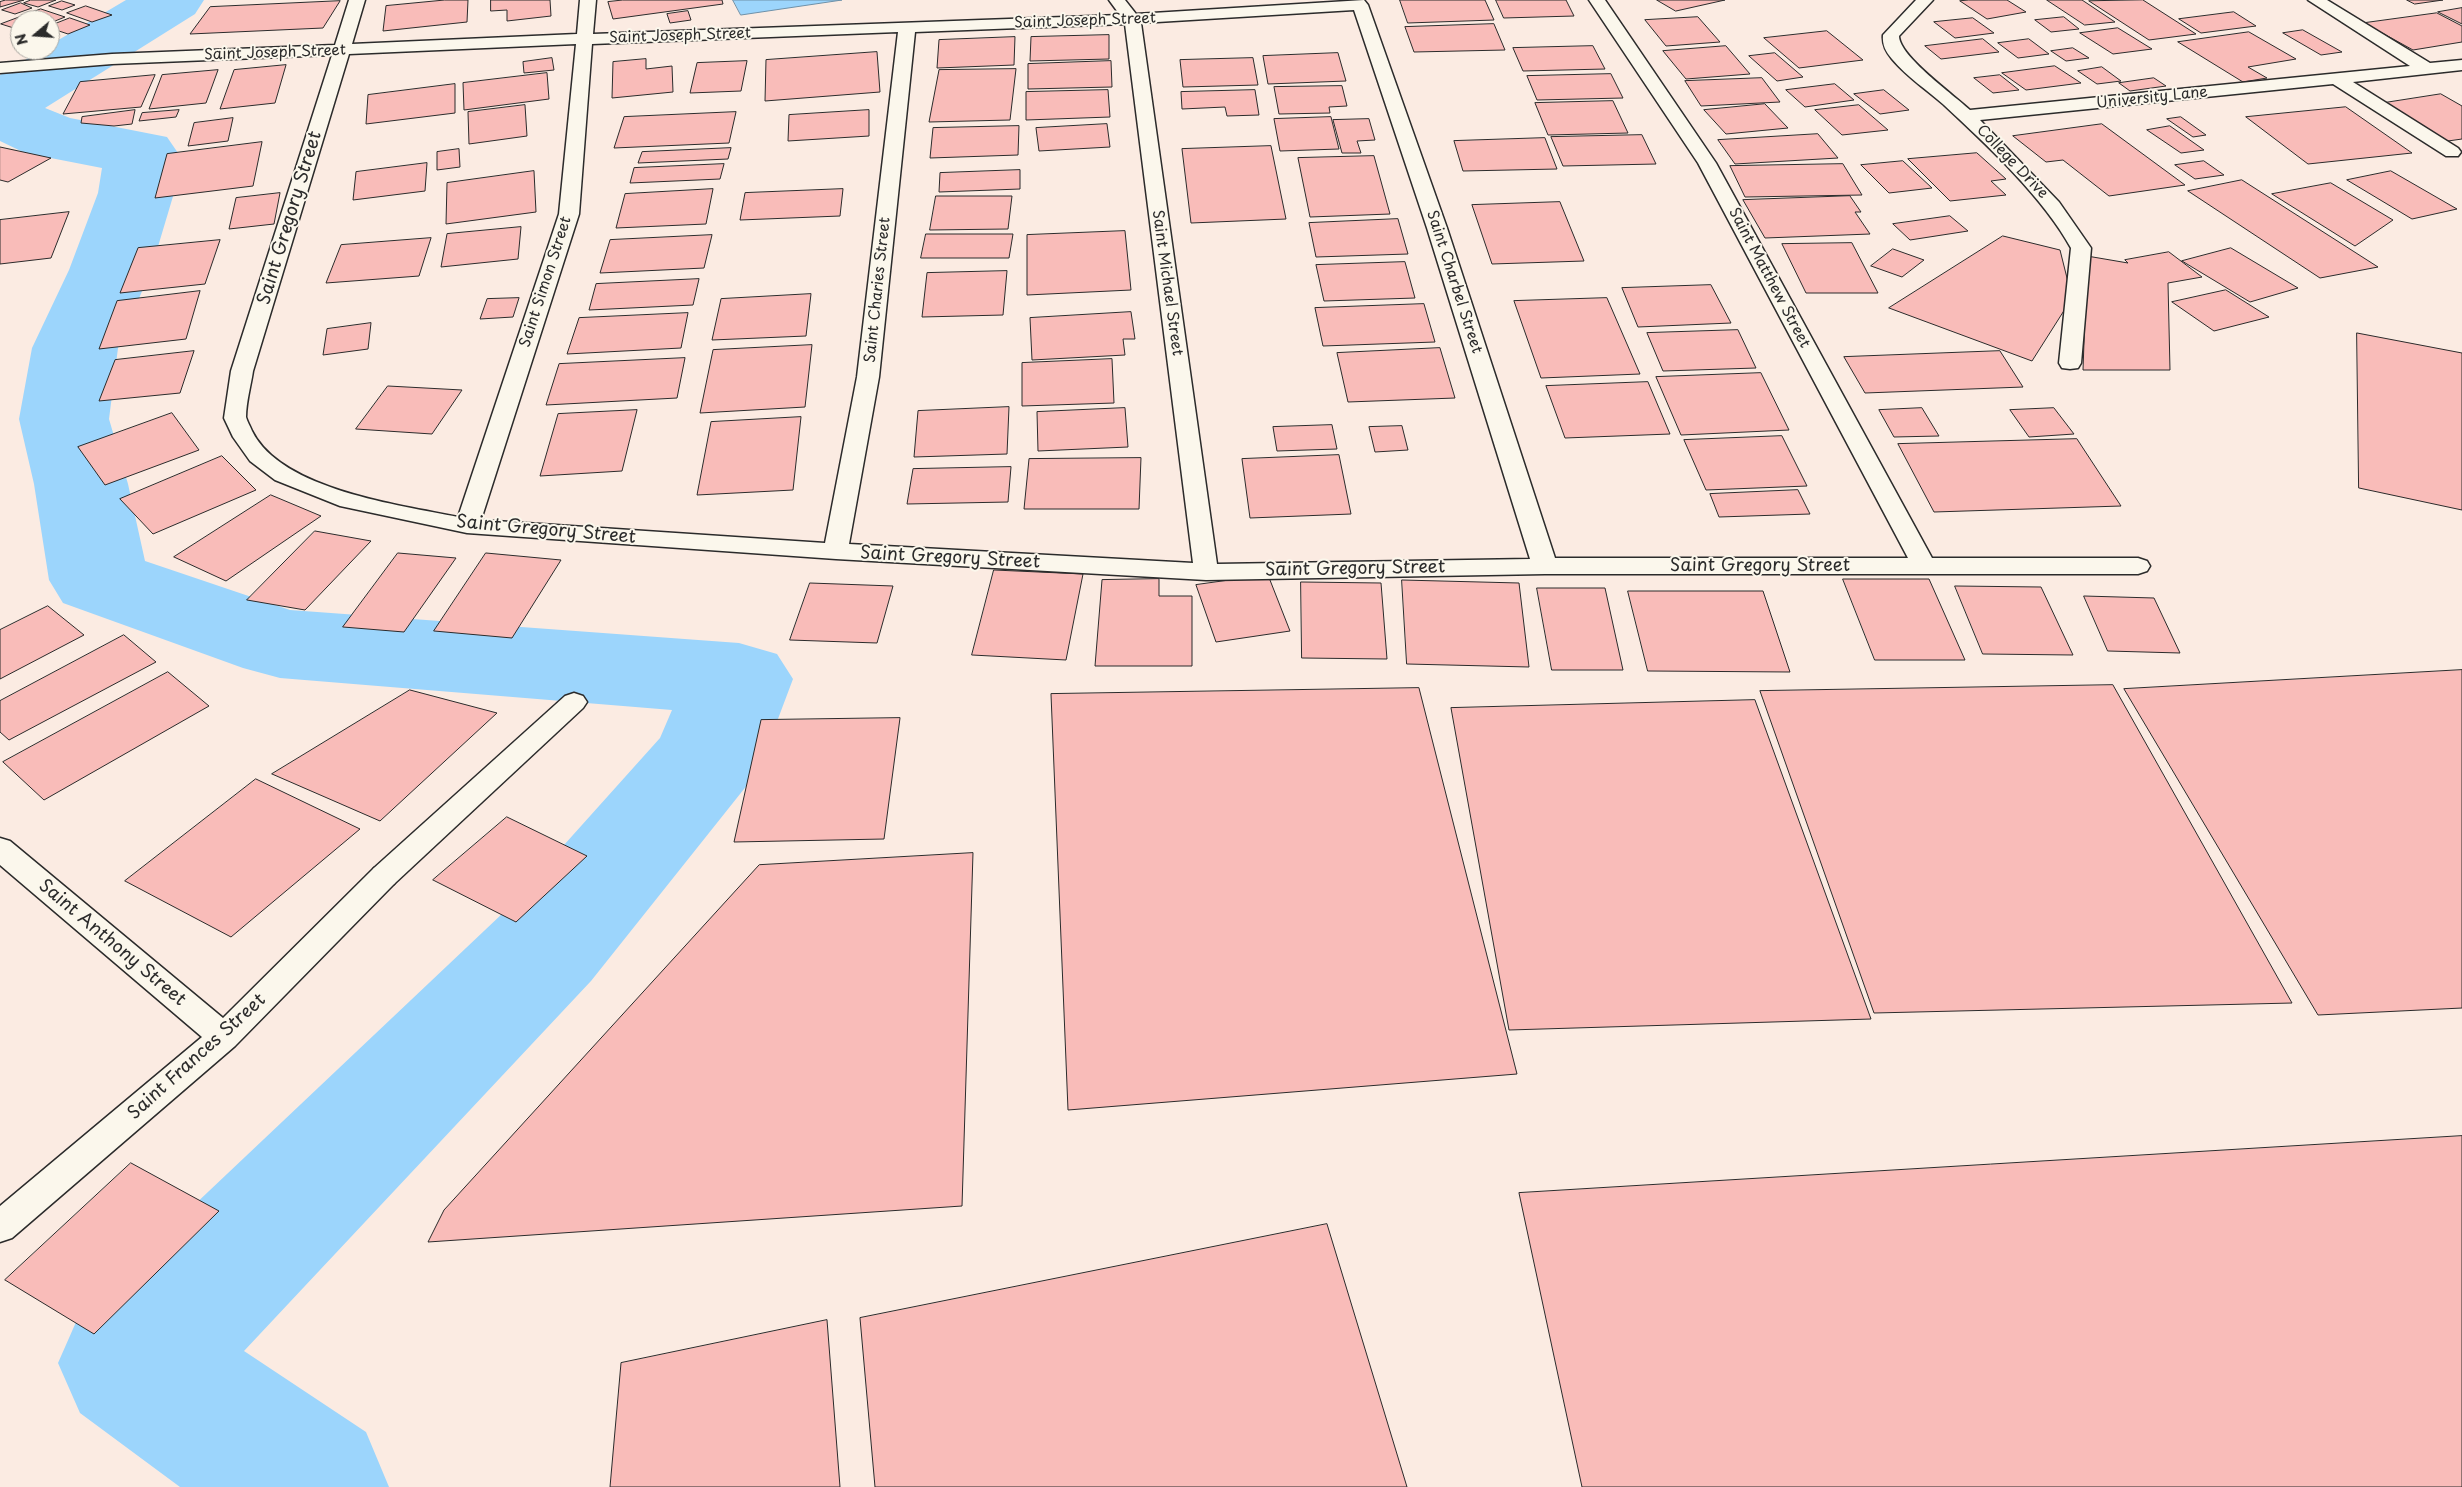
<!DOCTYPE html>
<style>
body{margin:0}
#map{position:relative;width:2462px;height:1487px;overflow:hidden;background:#fbebe2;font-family:"Playpen Sans",sans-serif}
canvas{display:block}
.north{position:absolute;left:10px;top:10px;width:50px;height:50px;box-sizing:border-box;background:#fbf7ec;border:1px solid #a8a59f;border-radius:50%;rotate:252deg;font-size:14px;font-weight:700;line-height:20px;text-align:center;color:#2b2b2b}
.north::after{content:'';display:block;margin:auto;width:18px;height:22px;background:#2b2b2b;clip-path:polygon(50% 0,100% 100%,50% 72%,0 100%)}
</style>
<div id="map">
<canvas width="2462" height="1487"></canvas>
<div class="north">N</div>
</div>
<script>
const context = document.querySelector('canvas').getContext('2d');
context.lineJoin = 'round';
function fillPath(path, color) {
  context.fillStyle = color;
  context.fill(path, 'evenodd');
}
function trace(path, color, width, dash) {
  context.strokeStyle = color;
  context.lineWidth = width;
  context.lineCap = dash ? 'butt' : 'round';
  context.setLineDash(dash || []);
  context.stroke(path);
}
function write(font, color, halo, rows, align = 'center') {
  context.font = font + ' "Playpen Sans",sans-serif';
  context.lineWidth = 4;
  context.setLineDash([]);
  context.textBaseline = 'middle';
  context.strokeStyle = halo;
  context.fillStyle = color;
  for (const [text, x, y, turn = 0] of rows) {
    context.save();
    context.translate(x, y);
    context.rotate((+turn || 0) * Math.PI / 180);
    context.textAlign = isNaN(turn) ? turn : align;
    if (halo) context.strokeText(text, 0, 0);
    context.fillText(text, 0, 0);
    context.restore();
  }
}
const water = new Path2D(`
 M733,0H842L741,15Z`);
const river = new Path2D(`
 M126,0H204L195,14L45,108L70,118L167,137L178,153L174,193L151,270L118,348L109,419L128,484L145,561L290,610L739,643L777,654L793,679L764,756L748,784L591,981L244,1351L366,1432L389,1487H180L80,1413L58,1363L80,1313L503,913L660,738L672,710L280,678L243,668L63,603L49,580L34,484L19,419L32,348L69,270L98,193L102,168L25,153L0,141V75L42,50H50V45Z`);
const building = new Path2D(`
 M6,0H24L0,7V2Z
 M31,0H56L38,7L24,3Z
 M445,0H468L467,22L383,31L386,6Z
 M491,0H550L551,16L507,21V10L491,11Z
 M623,0H722L723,4L613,19L608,2Z
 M1400,0H1485L1494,20L1408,23Z
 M1496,0H1566L1574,16L1504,18Z
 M1657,0H1725L1676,11Z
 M1969,0H2007L2026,12L1987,19L1960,1Z
 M2047,0H2082L2115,22L2085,25Z
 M2143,0L2196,34L2149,40L2089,1Z
 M2407,0H2443L2415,4Z
 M62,1L75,5L62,10L49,6Z
 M340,1L323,28L190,34L210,7Z
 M21,3L32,8L15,14L2,10Z
 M86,6L112,15L92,22L67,13Z
 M2462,8V24L2438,12Z
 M41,9L65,17L50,23V20H20V30L1,24Z
 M688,11L691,20L670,23L667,14Z
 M2234,12L2256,26L2201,33L2179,19Z
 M2437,13L2462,26V42L2413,50L2364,23Z
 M1698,17L1720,42L1666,46L1645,20Z
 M2064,17L2079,29L2051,32L2035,20Z
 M70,18L90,25L68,34L50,28V26Z
 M1973,18L1994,33L1955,38L1934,22Z
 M1494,24L1505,50L1414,52L1405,27Z
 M2118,28L2152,49L2113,54L2080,33Z
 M2303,30L2342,52L2321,55L2283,33Z
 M1827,31L1863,60L1799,68L1764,38Z
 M2249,32L2296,59L2248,67L2267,78L2243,82L2178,42Z
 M1109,35V59L1030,61L1031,37Z
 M1015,37L1014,65L937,68L939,40Z
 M1983,39L1999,52L1941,59L1925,46Z
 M2029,39L2049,54L2018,58L1998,43Z
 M1593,46L1605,69L1523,71L1513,48Z
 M1726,46L1750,74L1686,79L1663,51Z
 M2073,48L2089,58L2066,61L2051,51Z
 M877,52L880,92L765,101L766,60Z
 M1338,53L1346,81L1268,84L1263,56Z
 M1775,53L1803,77L1777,81L1749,56Z
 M552,58L554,70L524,73L523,62Z
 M1253,58L1258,85L1183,87L1180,60Z
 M646,59V69L672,66L673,92L612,98L613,62Z
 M747,61L741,91L690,93L697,63Z
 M1111,61L1112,87L1028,89V64Z
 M286,65L275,103L220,109L234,70Z
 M2055,66L2081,83L2026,90L2002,73Z
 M2102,67L2121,81L2097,84L2078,71Z
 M1016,69L1010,120L929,122L939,70Z
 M218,70L206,103L149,109L162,75Z
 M547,73L549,99L464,110L463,83Z
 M1611,74L1623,98L1537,100L1527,76Z
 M155,75L141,107L63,114L80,82Z
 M2000,75L2019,90L1993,93L1974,78Z
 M1762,78L1780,102L1701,106L1685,81Z
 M2154,78L2166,86L2130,91L2119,83Z
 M455,84V113L366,124L368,95Z
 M1835,84L1854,100L1805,107L1786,90Z
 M1342,86L1347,106L1329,107L1330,113L1279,114L1274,87Z
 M1108,90L1110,117L1026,120V92Z
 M1255,90L1259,115L1227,116L1225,107L1182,109L1181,92Z
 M1884,90L1909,110L1880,114L1854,94Z
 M2441,94L2462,106V139L2441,142L2377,104Z
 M1613,101L1628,133L1548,135L1535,103Z
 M1765,104L1788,128L1726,134L1704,110Z
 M525,105L527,136L469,144L468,112Z
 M1859,105L1888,130L1842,135L1815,110Z
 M2346,107L2412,153L2308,164L2246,117Z
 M135,110L132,124L114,126L81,123L82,117Z
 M179,110L176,117L139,121L142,113Z
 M869,110V136L788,141L789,115Z
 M736,112L729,143L614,148L624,117Z
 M1331,117L1339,149L1280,151L1274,119Z
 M2181,117L2206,135L2193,137L2167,119Z
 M233,118L228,141L188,146L194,123Z
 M1369,119L1375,140L1357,141L1361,153H1342L1333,120Z
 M1107,124L1110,147L1039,151L1036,128Z
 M2102,124L2185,185L2109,196L2063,160L2046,162L2013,136Z
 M1019,126L1018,155L930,158L933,128Z
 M2170,126L2204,150L2181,153L2147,130Z
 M1818,134L1838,158L1735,164L1718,140Z
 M1642,135L1656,164L1563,166L1551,137Z
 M1545,138L1557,169L1463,171L1454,141Z
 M262,142L253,186L155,198L167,154Z
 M1271,146L1286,219L1191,223L1182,149Z
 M0,147L51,158L8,182L0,180Z
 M731,148L728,159L638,163L642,152Z
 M459,149L460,167L437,170V152Z
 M1977,153L2006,179L1991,181L2006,195L1950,201L1908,159Z
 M1374,156L1390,214L1310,217L1298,158Z
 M1903,161L1932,188L1889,193L1861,165Z
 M2204,161L2224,175L2195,179L2175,165Z
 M427,163L425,191L353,200L356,172Z
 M724,164L720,179L630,183L634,168Z
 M1843,164L1862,195L1745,197L1730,166Z
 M1020,170V189L939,192L940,173Z
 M534,171L536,212L446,224L447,183Z
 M2391,171L2457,209L2412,219L2347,180Z
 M2242,180L2378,267L2320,278L2188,191Z
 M2331,183L2393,220L2355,246L2272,194Z
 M713,189L706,224L616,228L625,194Z
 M843,189L840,216L740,220L745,193Z
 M280,193L274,224L229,229L236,198Z
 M936,196H1012L1008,229L930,230Z
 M1850,196L1861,212H1855L1870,234L1765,238L1743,200Z
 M1560,202L1584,261L1492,264L1472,205Z
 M69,212L51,258L0,264V220Z
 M1950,216L1968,231L1910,240L1893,224Z
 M1398,219L1408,254L1316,257L1309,223Z
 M521,227L518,259L441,267L447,234Z
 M1125,231L1131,290L1027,295V235Z
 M926,234H1013L1009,258H921Z
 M712,235L704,268L600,273L610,240Z
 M2003,236L2060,250L2072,298L2032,361L1889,308Z
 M431,238L419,276L326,283L341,245Z
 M220,240L205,284L120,293L138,248Z
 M1852,243L1878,293H1806L1782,244Z
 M2231,248L2298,288L2250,302L2182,261Z
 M1893,249L1924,260L1902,277L1871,266Z
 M2169,252L2202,277L2168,283L2170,370H2083L2087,256L2128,263L2125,260Z
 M1405,262L1415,298L1324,301L1316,265Z
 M1007,271L1003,315L922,317L927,273Z
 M699,279L693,305L589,310L596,284Z
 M1711,285L1731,323L1638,327L1622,288Z
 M2226,290L2269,317L2214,331L2172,302Z
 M200,291L186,339L99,349L117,301Z
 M811,294L806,336L712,340L721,299Z
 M519,298L513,317L480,319L487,299Z
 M1607,298L1640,374L1541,378L1514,301Z
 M1424,304L1435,342L1323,346L1315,308Z
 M1131,312L1135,339H1123L1125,355L1032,360L1030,318Z
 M688,313L681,348L567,354L579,318Z
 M371,323L368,349L323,355L327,329Z
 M1738,330L1756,368L1663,371L1647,333Z
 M2357,333L2462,353V510L2359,488Z
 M812,345L805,407L700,413L713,350Z
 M1440,348L1455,398L1348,402L1337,353Z
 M194,351L180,393L99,401L115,360Z
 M2000,351L2023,387L1865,393L1844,357Z
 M685,358L677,398L546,405L559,364Z
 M1112,359L1114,403L1022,406V363Z
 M1761,373L1789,430L1681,435L1656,377Z
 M1648,382L1670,434L1565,438L1546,386Z
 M388,386L462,390L432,434L356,429Z
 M1009,407L1007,454L914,457L918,411Z
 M1125,408L1128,447L1038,451L1037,412Z
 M1922,408L1939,436L1894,437L1879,410Z
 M2054,408L2074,434L2029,437L2010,410Z
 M637,410L622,471L540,476L558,414Z
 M172,413L199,450L105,485L78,447Z
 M801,417L793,490L697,495L711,422Z
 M1332,425L1337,449L1277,451L1273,427Z
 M1402,426L1408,450L1375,452L1369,427Z
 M1782,436L1807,486L1706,490L1684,440Z
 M2077,439L2121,506L1934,512L1898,444Z
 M1339,455L1351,514L1250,518L1242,459Z
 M222,456L256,490L153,534L120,499Z
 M1141,458L1139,509H1024L1029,459Z
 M1011,467L1008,502L907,504L913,469Z
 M1798,490L1810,514L1719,517L1710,494Z
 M271,495L321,516L226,581L174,557Z
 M315,531L371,541L305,610L247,600Z
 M398,553L456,558L404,632L343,627Z
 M486,553L561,560L512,638L434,631Z
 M994,570L1083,574L1066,660L972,655Z
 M1268,575L1290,631L1216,642L1196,585Z
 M1159,579V596H1192V666H1095L1102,580Z
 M1843,579H1929L1965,660H1875Z
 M1402,580L1519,583L1529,667L1407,664Z
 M1301,582L1381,583L1387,659L1302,658Z
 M810,583L893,586L877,643L790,640Z
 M1955,586L2041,587L2073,655L1983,654Z
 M1537,588H1605L1623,670H1552Z
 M1628,591H1763L1790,672L1648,671Z
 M2084,596L2154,598L2180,653L2108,651Z
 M48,606L84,635L0,679V630Z
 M124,635L156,662L9,740L0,732V701Z
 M2462,670V1008L2318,1015L2124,689Z
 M168,672L209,706L44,800L3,762Z
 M2113,685L2292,1003L1874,1013L1760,691Z
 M1419,688L1517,1074L1068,1110L1051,694Z
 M410,690L497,713L380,821L272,774Z
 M1755,700L1871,1019L1509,1030L1451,708Z
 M900,718L884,839L734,842L761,720Z
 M256,779L360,829L231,937L125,881Z
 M507,817L587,856L516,922L433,880Z
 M973,853L962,1206L428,1242L444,1210L759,865Z
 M2462,1136V1487H1582L1519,1193Z
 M131,1163L219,1211L94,1334L5,1280Z
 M1327,1224L1407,1487H875L860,1318Z
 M827,1320L840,1487H610L621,1363Z`);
const service = new Path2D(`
 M574,693L583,696L587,702L583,708L394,884L384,887L374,884L369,876L374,868L565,696Z`);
const minor = new Path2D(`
 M349,0H365L352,44L577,34L580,0H596L593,34L1120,15L1109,0H1125L1136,14L1364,0L1368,5L1447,228L1555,558H1908L1698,163L1589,0H1605L1716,163L1932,558H2138L2147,561L2150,566L2147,571L2138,574H1545L1206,580L836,559L467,533L340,506L275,480L250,461L233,437L224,418L231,371L332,55L112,64L0,73V63L112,54L335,45ZM1354,10L1427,228L1530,559L1217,564L1141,23ZM1125,24L1193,563L849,544L879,377L915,32ZM898,32L857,377L825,543L481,520L579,214L592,44ZM576,44L559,214L458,517C400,505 281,490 252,431C250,426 247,421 246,417C246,402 251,385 253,371L349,54Z
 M1916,0H1933L1899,36C1899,56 1954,95 1970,110L2410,66L2308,0H2327L2430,63L2462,60V70L2353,82L2458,148L2461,152L2458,156H2446L2333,84L1980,120L2059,202L2091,248L2081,363L2078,368L2070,369L2062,368L2059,363L2071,248C2043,197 1987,145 1944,105C1927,90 1907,77 1892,59C1886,52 1882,45 1883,35Z
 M0,838L10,841L223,1018L374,868L384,865L394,868L399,876L394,884L235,1046L12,1238L0,1242V1206L202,1037L0,865Z`);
const farStreetnames = [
 ["Saint Joseph Street",1085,21,-2],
 ["Saint Joseph Street",680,36,-2],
 ["Saint Joseph Street",275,53,-2],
 ["University Lane",2152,98,-6],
 ["College Drive",2012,162,46],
 ["Saint Matthew Street",1769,278,62],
 ["Saint Simon Street",546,282,-72],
 ["Saint Charbel Street",1454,282,72],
 ["Saint Michael Street",1167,283,82],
 ["Saint Charies Street",878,290,-84]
];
const streetNames = [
 ["Saint Gregory Street",290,218,-73],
 ["Saint Gregory Street",546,530,5],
 ["Saint Gregory Street",950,558,3],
 ["Saint Gregory Street",1760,566],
 ["Saint Gregory Street",1355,569,-1],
 ["Saint Anthony Street",112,943,40],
 ["Saint Frances Street",197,1057,-42]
];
fillPath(water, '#9cd5fc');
trace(water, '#6f91a8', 1);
fillPath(river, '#9cd5fc');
fillPath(building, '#f9bcb9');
trace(building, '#2b2b2b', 1);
trace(service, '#2b2b2b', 3);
trace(minor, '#2b2b2b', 3);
fillPath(service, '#fbf7ec');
fillPath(minor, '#fbf7ec');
write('15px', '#2b2b2b', '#fbf7ec', farStreetnames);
write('18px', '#2b2b2b', '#fbf7ec', streetNames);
</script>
